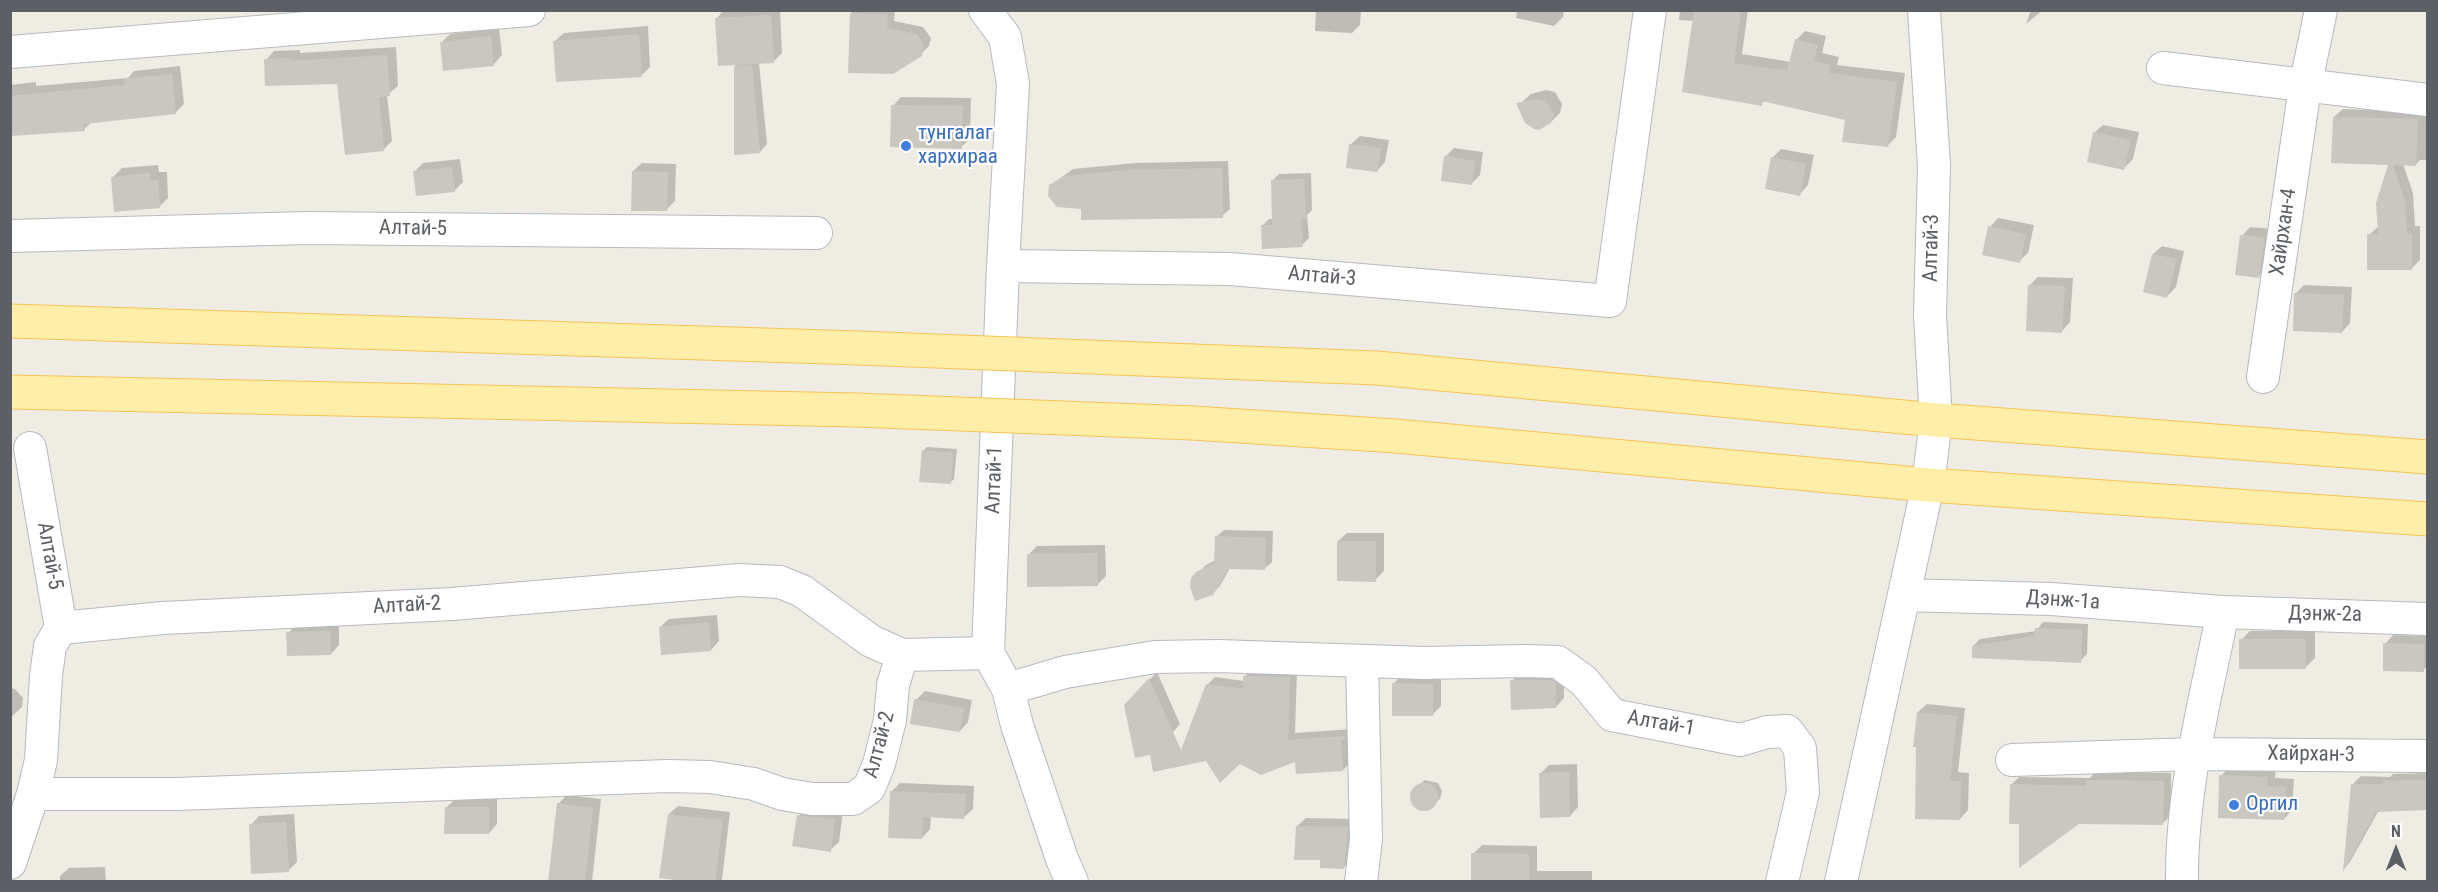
<!DOCTYPE html>
<meta charset="utf-8">
<style>
body{margin:0}
#map{position:relative;width:2438px;height:892px;overflow:hidden;background:#efece4;font-family:"Roboto Condensed",sans-serif}
canvas{display:block}
.frame{position:absolute;inset:0;border:12px solid #5c6065;pointer-events:none}
.north{position:absolute;left:2366px;top:820px;width:60px;height:60px;-webkit-text-stroke:4px #fff;paint-order:stroke;rotate:0deg;font-size:16px;font-weight:700;line-height:24px;text-align:center;color:#5c6065}
.north::after{content:'';display:block;margin:auto;width:21px;height:27px;background:#5c6065;clip-path:polygon(50% 0,100% 100%,50% 72%,0 100%)}
</style>
<div id="map">
<canvas width="2438" height="892"></canvas>
<div class="frame"></div>
<div class="north">N</div>
</div>
<script>
const context = document.querySelector('canvas').getContext('2d');
context.lineJoin = 'round';
function fillPath(path, color) {
  context.fillStyle = color;
  context.fill(path, 'evenodd');
}
function trace(path, color, width, dash) {
  context.strokeStyle = color;
  context.lineWidth = width;
  context.lineCap = dash ? 'butt' : 'round';
  context.setLineDash(dash || []);
  context.stroke(path);
}
function write(font, color, halo, rows, align = 'center') {
  context.font = font + ' "Roboto Condensed",sans-serif';
  context.lineWidth = 4.5;
  context.setLineDash([]);
  context.textBaseline = 'middle';
  context.strokeStyle = halo;
  context.fillStyle = color;
  for (const [text, x, y, turn = 0] of rows) {
    context.save();
    context.translate(x, y);
    context.rotate((+turn || 0) * Math.PI / 180);
    context.textAlign = isNaN(turn) ? turn : align;
    if (halo) context.strokeText(text, 0, 0);
    context.fillText(text, 0, 0);
    context.restore();
  }
}
const shadow = new Path2D(`
 M724,10H780L782,53L773,62L759,63L767,144L760,152L735,66L738,64L717,18Z
 M854,10H895L894,21L923,27L931,38L929,46L917,58L851,13Z
 M1316,10H1361L1360,25L1352,33L1315,31Z
 M1517,10H1564L1563,17L1554,26L1516,18Z
 M1680,10H1748L1742,54L1791,62L1796,40L1805,31L1826,36L1822,53L1839,57L1837,65L1905,73L1896,137L1887,146L1847,118L1765,100L1761,104L1694,21L1679,20Z
 M2031,10H2043L2026,24Z
 M648,26L650,67L642,75L555,41L564,33Z
 M499,28L502,55L494,64L441,43L450,34Z
 M396,47L398,86L387,95L392,141L383,150L339,82L266,60L274,51L300,50V53Z
 M180,66L184,104L176,112L92,122L84,129L10,135V85L36,82V86L128,78L134,71Z
 M1546,90L1555,92L1562,104L1560,113L1551,122L1522,102L1531,94Z
 M901,97L971,98L970,139L961,147L893,106Z
 M2343,109L2428,113V160H2420L2416,164H2403L2413,193L2415,226H2420V260L2412,268L2369,235L2379,226L2390,164L2334,117Z
 M2103,125L2139,132L2133,159L2124,168L2094,133Z
 M1360,136L1389,140L1385,162L1377,171L1351,144Z
 M1454,148L1483,152L1480,175L1472,183L1445,157Z
 M1781,149L1814,155L1808,185L1800,194L1772,158Z
 M460,159L463,182L454,191L414,172L423,163Z
 M1228,161L1230,209L1222,216L1082,208L1051,185L1073,169L1135,163Z
 M642,163L676,164L675,201L666,210L633,171Z
 M158,165L159,172H167L168,198L160,206L113,177L122,168Z
 M1311,173L1312,210L1307,215L1309,238L1302,245L1262,226L1269,219H1274L1272,181L1279,174Z
 M1998,218L2034,225L2028,253L2019,261L1990,227Z
 M2250,227L2273,229L2267,268L2259,276L2242,236Z
 M2162,246L2184,251L2176,287L2167,296L2153,254Z
 M2038,277L2073,278L2070,322L2062,331L2030,285Z
 M2304,285L2352,287L2350,323L2342,332L2295,294Z
 M927,447L957,449L954,479L950,483L923,451Z
 M1224,530L1273,531L1272,562L1264,569L1230,568L1220,586L1212,594L1198,573L1206,565L1216,560V537Z
 M1347,533H1384V571L1375,580L1338,541Z
 M1105,545L1106,576L1097,585L1028,555L1037,546Z
 M717,615L719,641L711,650L660,627L669,619Z
 M2043,622L2088,624L2087,654L2080,661L1973,646L1980,639L2036,631Z
 M339,623V645L331,654L288,633L297,624Z
 M2250,631H2315V658L2306,667L2241,640Z
 M2393,635L2428,636V666L2423,670L2385,644Z
 M1252,668L1297,670L1295,733L1352,729L1351,762L1343,770L1296,759L1207,685L1215,677L1244,681L1245,676Z
 M1157,672L1180,724L1173,732L1174,742L1125,705Z
 M1520,672L1564,674V698L1556,707L1512,681Z
 M1402,675H1441V706L1432,715L1393,684Z
 M10,688L15,689L23,698L22,707L10,718Z
 M925,691L972,700L968,722L960,731L916,700Z
 M1927,704L1965,708L1958,772L1969,773L1968,810L1960,819L1918,712Z
 M1577,764L1578,807L1570,816L1541,773L1549,765Z
 M2230,767L2276,769L2275,778L2294,779L2292,810L2284,819L2221,776Z
 M2095,772L2171,773V815L2163,823L2011,785L2019,777L2090,778Z
 M2428,773V809L2379,810L2350,862L2345,868L2353,784L2361,776L2390,777L2393,774Z
 M1425,780L1438,783L1442,791L1440,799L1424,810L1416,808L1411,800L1412,790Z
 M900,783L974,786L973,809L964,817L931,816L930,829L922,838L891,792Z
 M567,795L601,799L592,882H550L558,804Z
 M455,799H497V824L489,833L446,808Z
 M678,806L730,812L722,880L730,882H696L669,814Z
 M807,807L843,811L839,842L830,850L799,816Z
 M294,814L297,862L288,871L251,825L259,816Z
 M1306,818L1356,819L1353,858L1344,867L1322,859L1297,826Z
 M1482,845L1537,846V871H1592V882H1472L1473,854Z
 M105,867L106,882H60V876L69,868Z`);
const building = new Path2D(`
 M1694,10H1741L1734,63L1787,71L1795,39L1818,45L1814,61L1831,65L1829,73L1897,82L1888,147L1842,142L1845,120L1762,101V106L1682,92Z
 M850,13L888,14L887,28L916,34L919,37L924,46L922,56L893,74L848,73Z
 M771,15L774,63L718,66L715,18Z
 M639,34L642,77L556,82L553,41Z
 M491,36L494,66L443,71L440,42Z
 M387,55L390,96L379,97L384,151L345,155L337,84L265,86L264,59L292,58V61Z
 M752,65L760,153L734,155V66Z
 M172,74L176,114L84,124L85,131L10,136V96L125,85L124,79Z
 M1536,99L1546,101L1554,113L1551,123L1539,130L1534,129L1525,123L1516,103Z
 M891,105L963,106L962,149L890,147Z
 M2333,117L2418,119L2416,166L2393,165L2405,201L2407,234H2412V270H2367V234H2378L2376,203L2388,165L2331,163Z
 M2093,132L2131,140L2124,170L2087,162Z
 M1349,144L1381,148L1377,172L1346,168Z
 M1444,156L1475,161L1472,185L1441,181Z
 M1771,157L1806,164L1800,196L1765,189Z
 M452,167L455,192L416,196L413,171Z
 M1222,168L1223,218L1081,220V209L1057,207L1048,196L1049,185L1064,176L1127,170Z
 M632,171L668,172L667,211H631Z
 M150,173L151,180H158L160,208L114,212L111,177Z
 M1304,179L1306,218L1301,219L1303,247L1262,249L1261,225H1272L1271,180Z
 M1988,226L2026,234L2020,263L1982,255Z
 M2240,235L2265,238L2259,278L2235,275Z
 M2152,254L2177,259L2167,298L2143,292Z
 M2028,285L2065,286L2062,333L2026,331Z
 M2294,293L2344,295L2342,333L2293,331Z
 M922,450L953,453L951,484L919,482Z
 M1215,536L1266,538L1265,570L1228,569L1213,595L1195,601L1190,587L1191,578L1196,572L1214,563Z
 M1337,541H1376V582L1337,581Z
 M1097,553L1098,586L1027,587V554Z
 M709,622L711,651L661,655L659,627Z
 M2035,628L2082,630L2081,663L1972,658V646L2034,636Z
 M331,631V655L287,656L286,632Z
 M2239,639H2306V669H2239Z
 M2383,643L2424,644V672L2383,671Z
 M1243,676L1290,677L1288,740L1344,736L1345,739L1341,741L1343,771L1296,774L1295,762L1261,775L1240,764L1220,783L1206,761L1153,772L1150,755L1135,758L1124,705L1149,678L1181,750L1206,684L1243,689Z
 M1510,680H1552L1556,683V708L1511,710Z
 M1392,683L1433,684V716H1392Z
 M914,699L964,708L960,732L910,724Z
 M1917,712L1957,716L1950,781H1961L1960,820L1915,819L1916,747H1913Z
 M1569,772L1570,817L1540,818L1539,773Z
 M2219,775L2268,777L2267,786L2286,787L2284,820L2218,818Z
 M2086,780L2164,781L2163,825L2079,824L2019,868V824H2009L2010,784L2086,786Z
 M2427,780V810L2376,812L2343,872L2351,784H2383V781Z
 M1410 797a14 14 0 1 1 28 0a14 14 0 1 1-28 0Z
 M890,791L966,794L964,819L923,817L922,839L888,838Z
 M557,803L593,808L585,882H548Z
 M445,807H489V834H444Z
 M668,814L723,820L715,882H689L659,878Z
 M797,815L835,819L831,852L792,846Z
 M286,822L289,872L251,874L249,824Z
 M1296,826L1348,827L1344,869L1320,868V860H1294Z
 M1471,853L1529,854V882H1471Z`);
const minor = new Path2D(`
 M985,10L1005,37L1013,84L1003,266L988,653L1008,689L1017,725L1062,859L1072,882
 M10,52L529,10
 M2163,68L2428,100
 M10,236L308,228L816,233
 M1003,266L1230,269L1610,301L1650,10
 M2263,377L2305,87L2321,10
 M30,448L61,628
 M1904,595L2051,599L2223,612L2428,619
 M61,628L163,618L452,604L739,580L780,582L802,591L871,641L902,655
 M1008,689L1065,672L1155,657L1218,656L1424,663L1524,661L1558,662L1584,681L1612,715L1740,740L1767,732L1787,731L1800,748L1803,792L1782,882
 M2012,760L2194,754L2428,756
 M33,794H177L668,776L710,777L754,784L782,794L812,799H853L869,788L879,764L890,720L893,685L902,655L988,653
 M10,863L33,794L41,760L46,676L50,646L61,628
 M1361,882L1366,839L1362,661
 M1841,882L1928,485L1936,420L1930,315L1934,166L1924,10
 M2182,882C2181,792 2205,700 2223,612`);
const major = new Path2D(`
 M10,321L859,348
 M1193,361L1377,368L1936,420L2428,457
 M10,392L856,410
 M1193,423L1396,436L1928,485L2428,519`);
const majorBridge = new Path2D(`
 M859,348L1193,361
 M856,410L1193,423`);
const markers = [
 [906,146,6,"#3f7fe0"],
 [2234,805,6,"#3f7fe0"]
];
const shopNames = [
 ["тунгалаг",918,134],
 ["хархираа",918,158],
 ["Оргил",2246,805]
];
const streetNames = [
 ["Алтай-5",413,229,1],
 ["Хайрхан-4",2284,232,-82],
 ["Алтай-3",1932,248,-89],
 ["Алтай-3",1322,277,5],
 ["Алтай-1",995,480,-88],
 ["Алтай-5",49,556,80],
 ["Дэнж-1а",2063,601,4],
 ["Алтай-2",407,606,-3],
 ["Дэнж-2а",2325,615,1],
 ["Алтай-1",1661,724,10],
 ["Алтай-2",880,745,-75],
 ["Хайрхан-3",2311,755,1]
];
fillPath(shadow, '#0003');
fillPath(building, '#cac7c1');
trace(minor, '#b6babe', 34);
trace(major, '#f5c456', 35);
trace(minor, '#fff', 32);
trace(major, '#ffeea8', 33);
trace(majorBridge, '#f5c456', 35, []);
trace(majorBridge, '#ffeea8', 33);
for (const [x, y, r, color] of markers) {
  const dot = new Path2D();
  dot.arc(x, y, r, 0, 2 * Math.PI);
  context.fillStyle = color;
  context.fill(dot);
  trace(dot, '#fff', 2);
}
write('21px', '#366cbe', '#fff', shopNames, 'left');
write('21px', '#5c6065', '#fff', streetNames);
</script>
